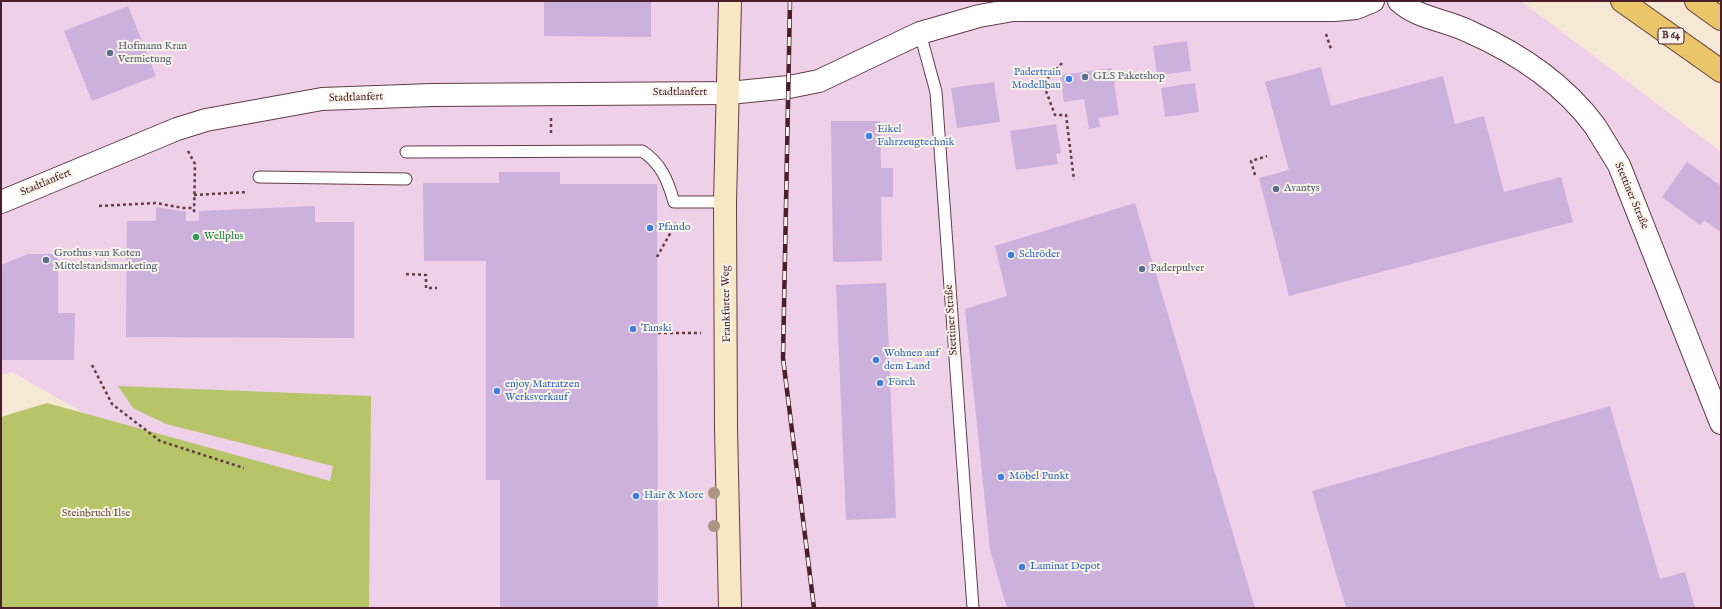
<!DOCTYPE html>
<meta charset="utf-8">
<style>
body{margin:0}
#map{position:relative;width:1722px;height:609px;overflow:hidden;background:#f5e8d4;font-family:"IM FELL English",serif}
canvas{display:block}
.frame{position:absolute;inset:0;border:2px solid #4a1f2b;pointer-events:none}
</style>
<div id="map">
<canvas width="1722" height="609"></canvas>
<div class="frame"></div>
</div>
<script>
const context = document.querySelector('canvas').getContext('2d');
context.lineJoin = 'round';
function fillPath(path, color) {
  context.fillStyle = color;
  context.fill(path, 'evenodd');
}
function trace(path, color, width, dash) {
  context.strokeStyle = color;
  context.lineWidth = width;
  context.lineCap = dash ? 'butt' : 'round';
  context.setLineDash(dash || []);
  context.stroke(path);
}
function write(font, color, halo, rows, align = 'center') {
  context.font = font + ' "IM FELL English",serif';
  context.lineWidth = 4;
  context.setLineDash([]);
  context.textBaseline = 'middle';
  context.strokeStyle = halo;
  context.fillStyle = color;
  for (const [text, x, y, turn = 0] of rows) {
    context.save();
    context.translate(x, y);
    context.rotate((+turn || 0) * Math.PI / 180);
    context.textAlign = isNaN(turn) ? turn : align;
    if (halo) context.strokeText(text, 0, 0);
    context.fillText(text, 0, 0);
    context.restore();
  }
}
const built = new Path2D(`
 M1,1H1521L1721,152V608H334L333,555L12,372L1,375Z`);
const green = new Path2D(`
 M118,386L371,396L369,608H1V417L47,403L330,481L333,466L166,424L133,408Z`);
const building = new Path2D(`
 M544,1H651V37L544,36Z
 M128,6L156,76L92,101L64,31Z
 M1187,41L1191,71L1157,75L1153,46Z
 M1321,67L1331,106L1443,76L1455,124L1484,116L1504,192L1561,177L1573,222L1289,296L1259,178L1289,170L1265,82Z
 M1112,68L1119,115L1099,118L1100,127L1089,129L1084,99L1064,102L1060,75Z
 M994,82L1000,122L957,128L951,88Z
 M1195,83L1199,112L1165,117L1161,88Z
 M831,121H880L881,168H893V197H881L882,261L833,262Z
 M1056,124L1061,153L1056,154L1058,164L1016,170L1010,131Z
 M1687,162L1721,186V232L1704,220L1700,225L1662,197Z
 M499,172H560V184H657L658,608H500V480H486V261H424L423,183H499Z
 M1135,203L1255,608H1007L990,550L965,309L1007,296L995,246Z
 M315,206V222H354V338L126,337L127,221H156V207L186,212V221H199V211Z
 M28,254H58V313H75L74,360H1V265Z
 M886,283L896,518L846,520L836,285Z
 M1610,406L1660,579L1685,572L1695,608H1346L1312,491Z`);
const path = new Path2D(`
 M1326,34L1331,49
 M1062,63L1043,83L1055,115H1066L1074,180
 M551,133V118
 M188,151L195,164L194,214
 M1255,175L1251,161L1267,156
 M194,195L248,192
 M99,206L156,203L183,208H194
 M657,257L677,221
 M406,274L426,275V288H437
 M658,333H701
 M92,365L112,404L160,441L244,468`);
const service = new Path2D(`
 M920,33L936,92L973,608
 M406,152L642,151C661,163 668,181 674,202H725
 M259,177L406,179`);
const minor = new Path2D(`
 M1399,1C1417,18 1445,20 1468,31C1516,52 1563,83 1595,126C1603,139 1611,152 1619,165L1721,423
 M1,202L177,129L206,120L322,99L432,95L729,93L789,87L819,81L920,33L979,16L1013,10H1334L1356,8L1373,1`);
const secondary = new Path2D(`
 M730,608L726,428L725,202L730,1`);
const trunk = new Path2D(`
 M1622,1L1721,71
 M1696,1L1721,19`);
const rail = new Path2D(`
 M790,1L783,358L814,608`);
const trees = [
 [714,493],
 [714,526]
];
const markers = [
 [110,53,4,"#5c6f8a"],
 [1085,77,4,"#5c6f8a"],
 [1069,79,4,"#3f7fe0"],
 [869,136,4,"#3f7fe0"],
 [1276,189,4,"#5c6f8a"],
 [650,228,4,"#3f7fe0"],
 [196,237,4,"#2e9e5b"],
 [1011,255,4,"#3f7fe0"],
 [46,260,4,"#5c6f8a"],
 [1142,269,4,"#5c6f8a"],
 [633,329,4,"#3f7fe0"],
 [876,360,4,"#3f7fe0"],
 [880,383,4,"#3f7fe0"],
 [497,391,4,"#3f7fe0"],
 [1001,477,4,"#3f7fe0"],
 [636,496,4,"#3f7fe0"],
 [1022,567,4,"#3f7fe0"]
];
const shields = [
 [1671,36,26]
];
const shieldNames = [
 ["B 64",1671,36]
];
const serviceNames = [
 ["Hofmann Kran",118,47],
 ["Vermietung",118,60],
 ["GLS Paketshop",1093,77],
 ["Avantys",1284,189],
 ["Grothus van Koten",54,254],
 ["Mittelstandsmarketing",54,267],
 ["Paderpulver",1150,269]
];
const shopNames = [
 ["Padertrain",1061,73,"right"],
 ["Modellbau",1061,86,"right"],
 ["Eikel",877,130],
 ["Fahrzeugtechnik",877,143],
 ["Pfando",658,228],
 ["Schröder",1019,255],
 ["Tanski",641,329],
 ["Wohnen auf",884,354],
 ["dem Land",884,367],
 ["Förch",888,383],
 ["enjoy Matratzen",505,385],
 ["Werksverkauf",505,398],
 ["Möbel Punkt",1009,477],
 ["Hair & More",644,496],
 ["Laminat Depot",1030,567]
];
const streetNames = [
 ["Stadtlanfert",680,93],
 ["Stadtlanfert",356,98,-2],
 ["Stadtlanfert",46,183,-23],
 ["Stettiner Straße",1631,196,67],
 ["Frankfurter Weg",727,304,-91],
 ["Stettiner Straße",952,320,-94]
];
const leisureNames = [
 ["Wellplus",204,237]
];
const parkNames = [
 ["Steinbruch Ilse",96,514]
];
fillPath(built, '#eed0e8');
fillPath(green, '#b5c568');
fillPath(building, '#ccb1dc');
trace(service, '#643d44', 13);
trace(minor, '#643d44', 24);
trace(secondary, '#643d44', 24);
trace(trunk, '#643d44', 24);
trace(path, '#643d44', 2.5, [3, 3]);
trace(service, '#fff', 11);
trace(minor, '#fff', 22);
trace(secondary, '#f7e8c3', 22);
trace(trunk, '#eac669', 22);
trace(rail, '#4a1f2b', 4.5);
trace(rail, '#f7f3e8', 3, [9]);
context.fillStyle = '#a99581';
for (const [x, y] of trees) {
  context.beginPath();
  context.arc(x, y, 6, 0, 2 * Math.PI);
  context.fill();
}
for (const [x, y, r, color] of markers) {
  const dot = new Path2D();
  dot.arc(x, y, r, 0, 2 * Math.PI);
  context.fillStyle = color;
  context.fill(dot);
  trace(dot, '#f7f3e8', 1.5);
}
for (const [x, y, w] of shields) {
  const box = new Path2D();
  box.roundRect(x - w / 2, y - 8, w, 16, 3);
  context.fillStyle = '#f7f3e8';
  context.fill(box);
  trace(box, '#4a1f2b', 1);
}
write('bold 10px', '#4a1f2b', null, shieldNames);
write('11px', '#4e5e75', '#f7f3e8', serviceNames, 'left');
write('11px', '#366cbe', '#f7f3e8', shopNames, 'left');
write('11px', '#4a1f2b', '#f7f3e8', streetNames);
write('11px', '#27864d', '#f7f3e8', leisureNames, 'left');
write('11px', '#6a513d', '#f7f3e8', parkNames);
</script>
